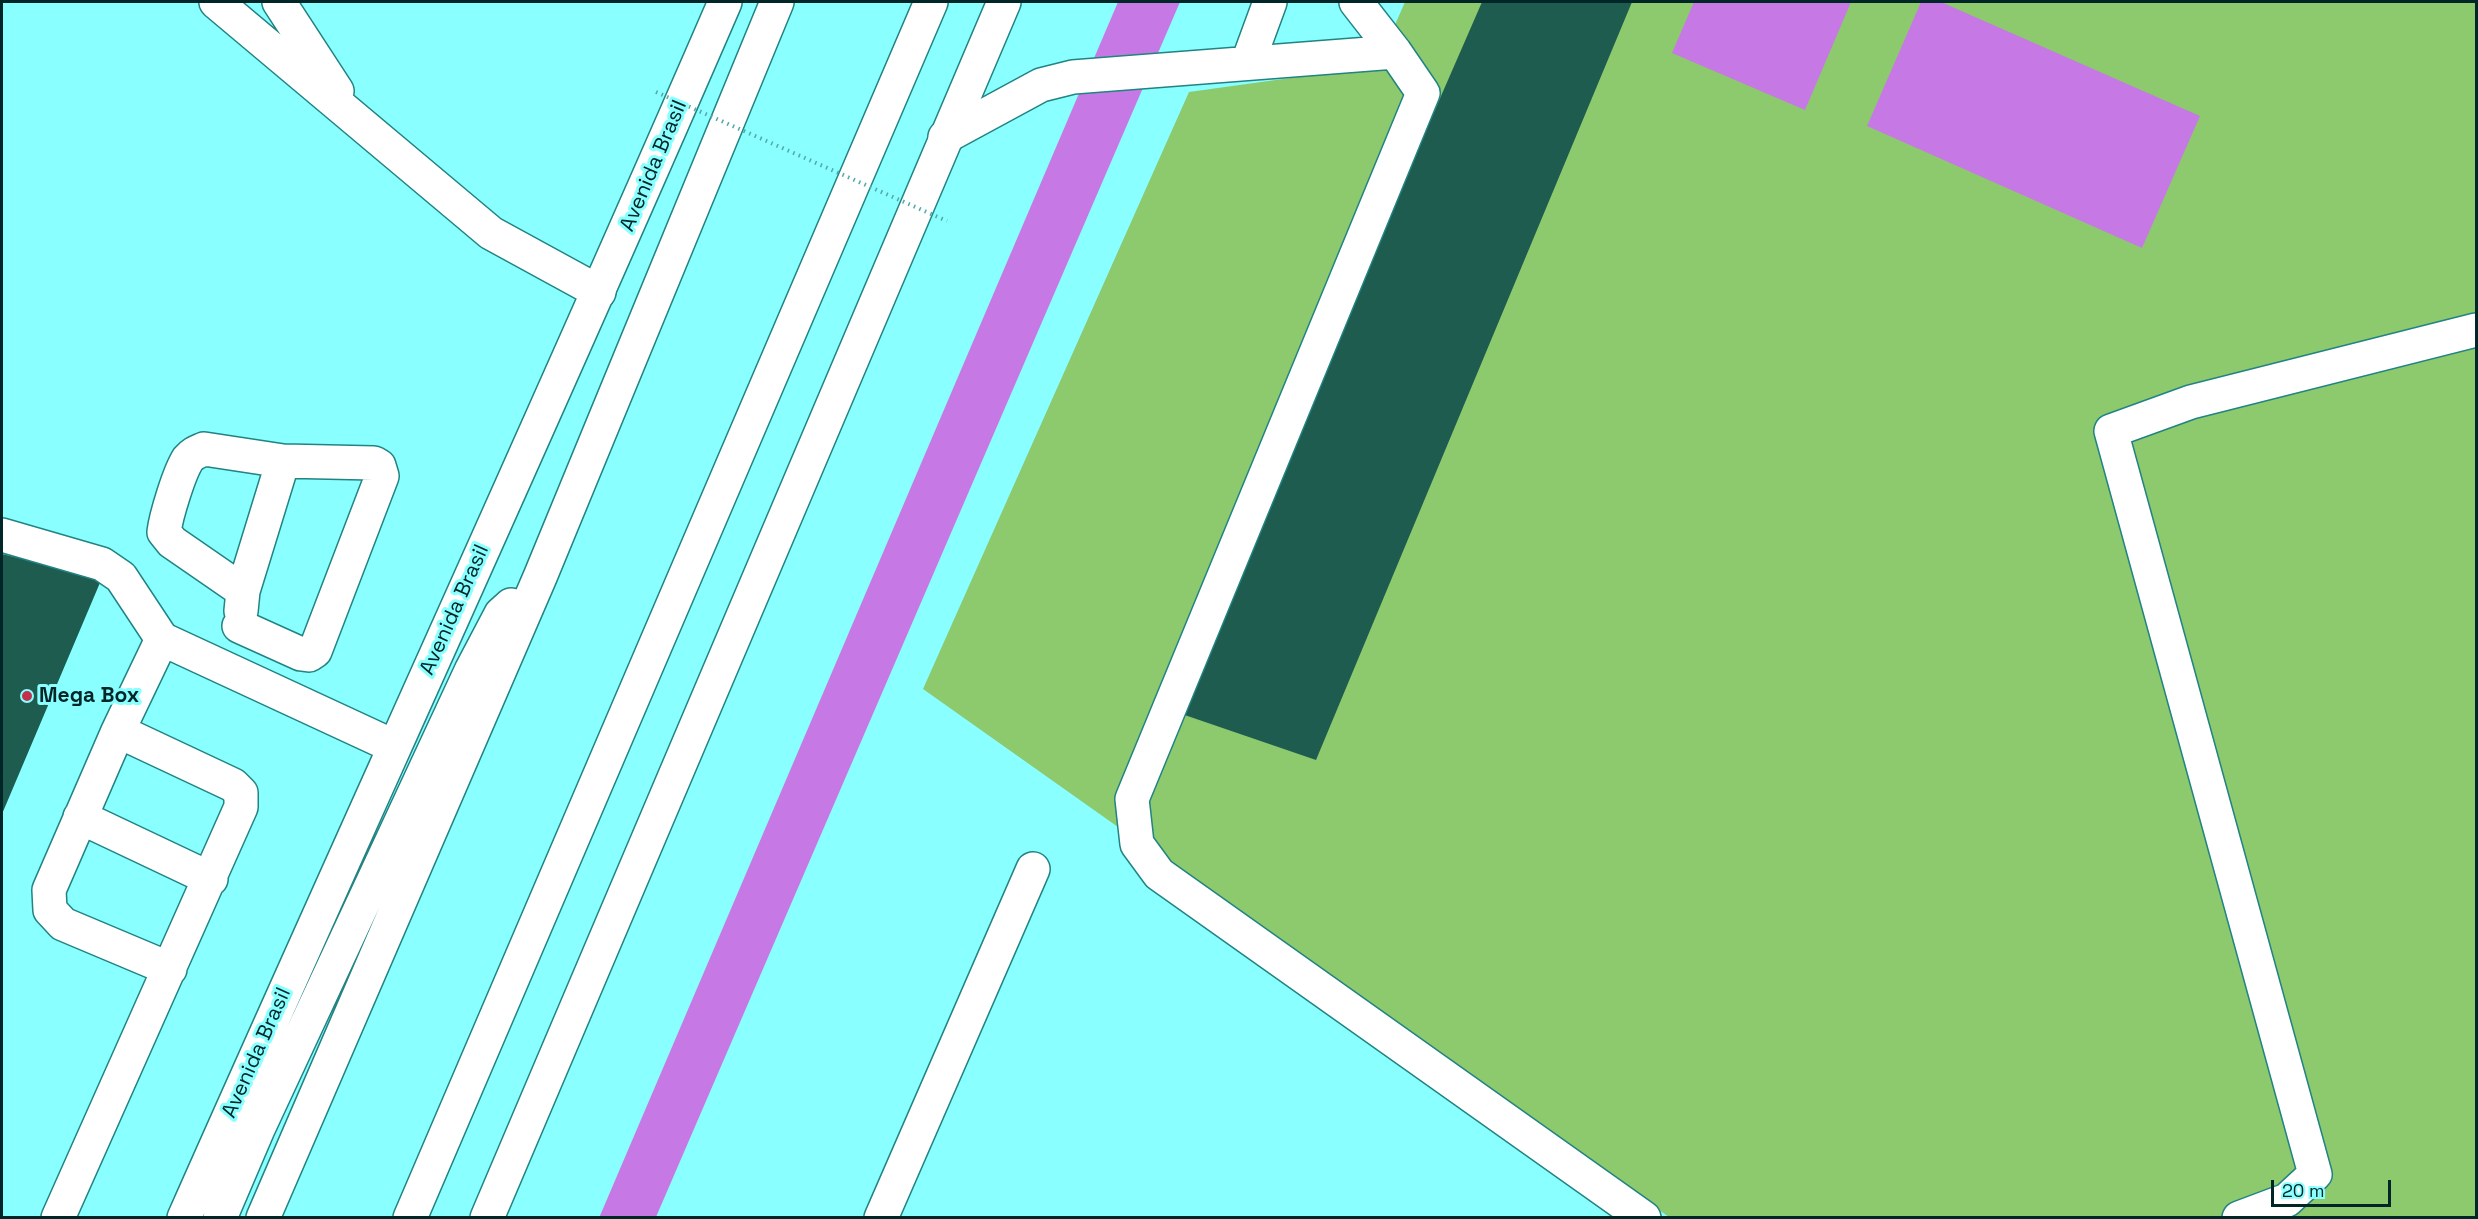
<!DOCTYPE html>
<style>
body{margin:0}
#map{position:relative;width:2478px;height:1219px;overflow:hidden;background:#89ffff;font-family:"Space Grotesk",sans-serif}
canvas{display:block}
.frame{position:absolute;inset:0;border:3px solid #002627;pointer-events:none}
.scale{position:absolute;left:2271px;top:1180px;width:120px;height:27px;box-sizing:border-box;border:3px solid #002627;border-top:0;padding-left:8px;font-size:18px;line-height:21px;white-space:nowrap;color:#002627;-webkit-text-stroke:4px #89ffff;paint-order:stroke}
</style>
<div id="map">
<canvas width="2478" height="1219"></canvas>
<div class="frame"></div>
<div class="scale">20 m</div>
</div>
<script>
const context = document.querySelector('canvas').getContext('2d');
context.lineJoin = 'round';
function fillPath(path, color) {
  context.fillStyle = color;
  context.fill(path, 'evenodd');
}
function trace(path, color, width, dash) {
  context.strokeStyle = color;
  context.lineWidth = width;
  context.lineCap = dash ? 'butt' : 'round';
  context.setLineDash(dash || []);
  context.stroke(path);
}
function write(font, color, halo, rows, align = 'center') {
  context.font = font + ' "Space Grotesk",sans-serif';
  context.lineWidth = 6;
  context.setLineDash([]);
  context.textBaseline = 'middle';
  context.strokeStyle = halo;
  context.fillStyle = color;
  for (const [text, x, y, turn = 0] of rows) {
    context.save();
    context.translate(x, y);
    context.rotate((+turn || 0) * Math.PI / 180);
    context.textAlign = isNaN(turn) ? turn : align;
    if (halo) context.strokeText(text, 0, 0);
    context.fillText(text, 0, 0);
    context.restore();
  }
}
const green = new Path2D(`
 M1405,2H2476V1217H1669L923,689L1189,92L1377,66Z`);
const water = new Path2D(`
 M1118,2H1180L656,1217L599,1218Z
 M1694,2H1851L1805,110L1672,53Z
 M1921,2H1941L2200,116L2142,248L1867,126Z`);
const building = new Path2D(`
 M1482,2H1632L1316,760L1173,711Z
 M2,554L102,578L2,814Z`);
const minor = new Path2D(`
 M216,2L491,233L599,292
 M279,2L337,91
 M1356,2L1395,52L1423,93L1132,799L1137,844L1159,874L1644,1218
 M1248,62L1270,2
 M945,137L1041,85L1073,77L1395,52
 M2,535L102,564L121,577L162,639
 M241,611L243,591L283,461
 M239,626L301,654L309,655L315,651L382,476L379,466L374,463L283,461L204,449C197,452 193,453 188,459C179,473 166,516 164,532L172,542L243,591
 M118,731L49,890L50,910L63,924L170,969
 M80,817L211,879
 M58,1218L241,807V793L233,785L118,731L162,639L393,746
 M881,1218L1033,869
 M2239,1218L2287,1200L2315,1174L2111,431L2191,402L2476,330`);
const highway = new Path2D(`
 M184,1218C364,812 549,409 725,2
 M220,1218L258,1129L471,671L501,614L511,605
 M263,1218L540,577L777,2
 M410,1218L931,2
 M487,1218L1004,2`);
const pathBridge = new Path2D(`
 M656,92L947,221`);
const markers = [
 [27,696,6,"#c2314c"]
];
const streetNames = [
 ["Avenida Brasil",654,166,-67],
 ["Avenida Brasil",455,610,-66],
 ["Avenida Brasil",257,1053,-66]
];
const poiNames = [
 ["Mega Box",39,696]
];
fillPath(green, '#8dc96d');
fillPath(water, '#c679e5');
fillPath(building, '#1d5c4e');
trace(minor, '#228383', 36);
trace(highway, '#228383', 36);
trace(minor, '#fff', 33);
trace(highway, '#fff', 33);
trace(pathBridge, '#52a8a8', 4, [1.5, 4.5]);
for (const [x, y, r, color] of markers) {
  const dot = new Path2D();
  dot.arc(x, y, r, 0, 2 * Math.PI);
  context.fillStyle = color;
  context.fill(dot);
  trace(dot, '#89ffff', 2);
}
write('21px', '#002627', '#89ffff', streetNames);
write('bold 21px', '#002627', '#89ffff', poiNames, 'left');
</script>
